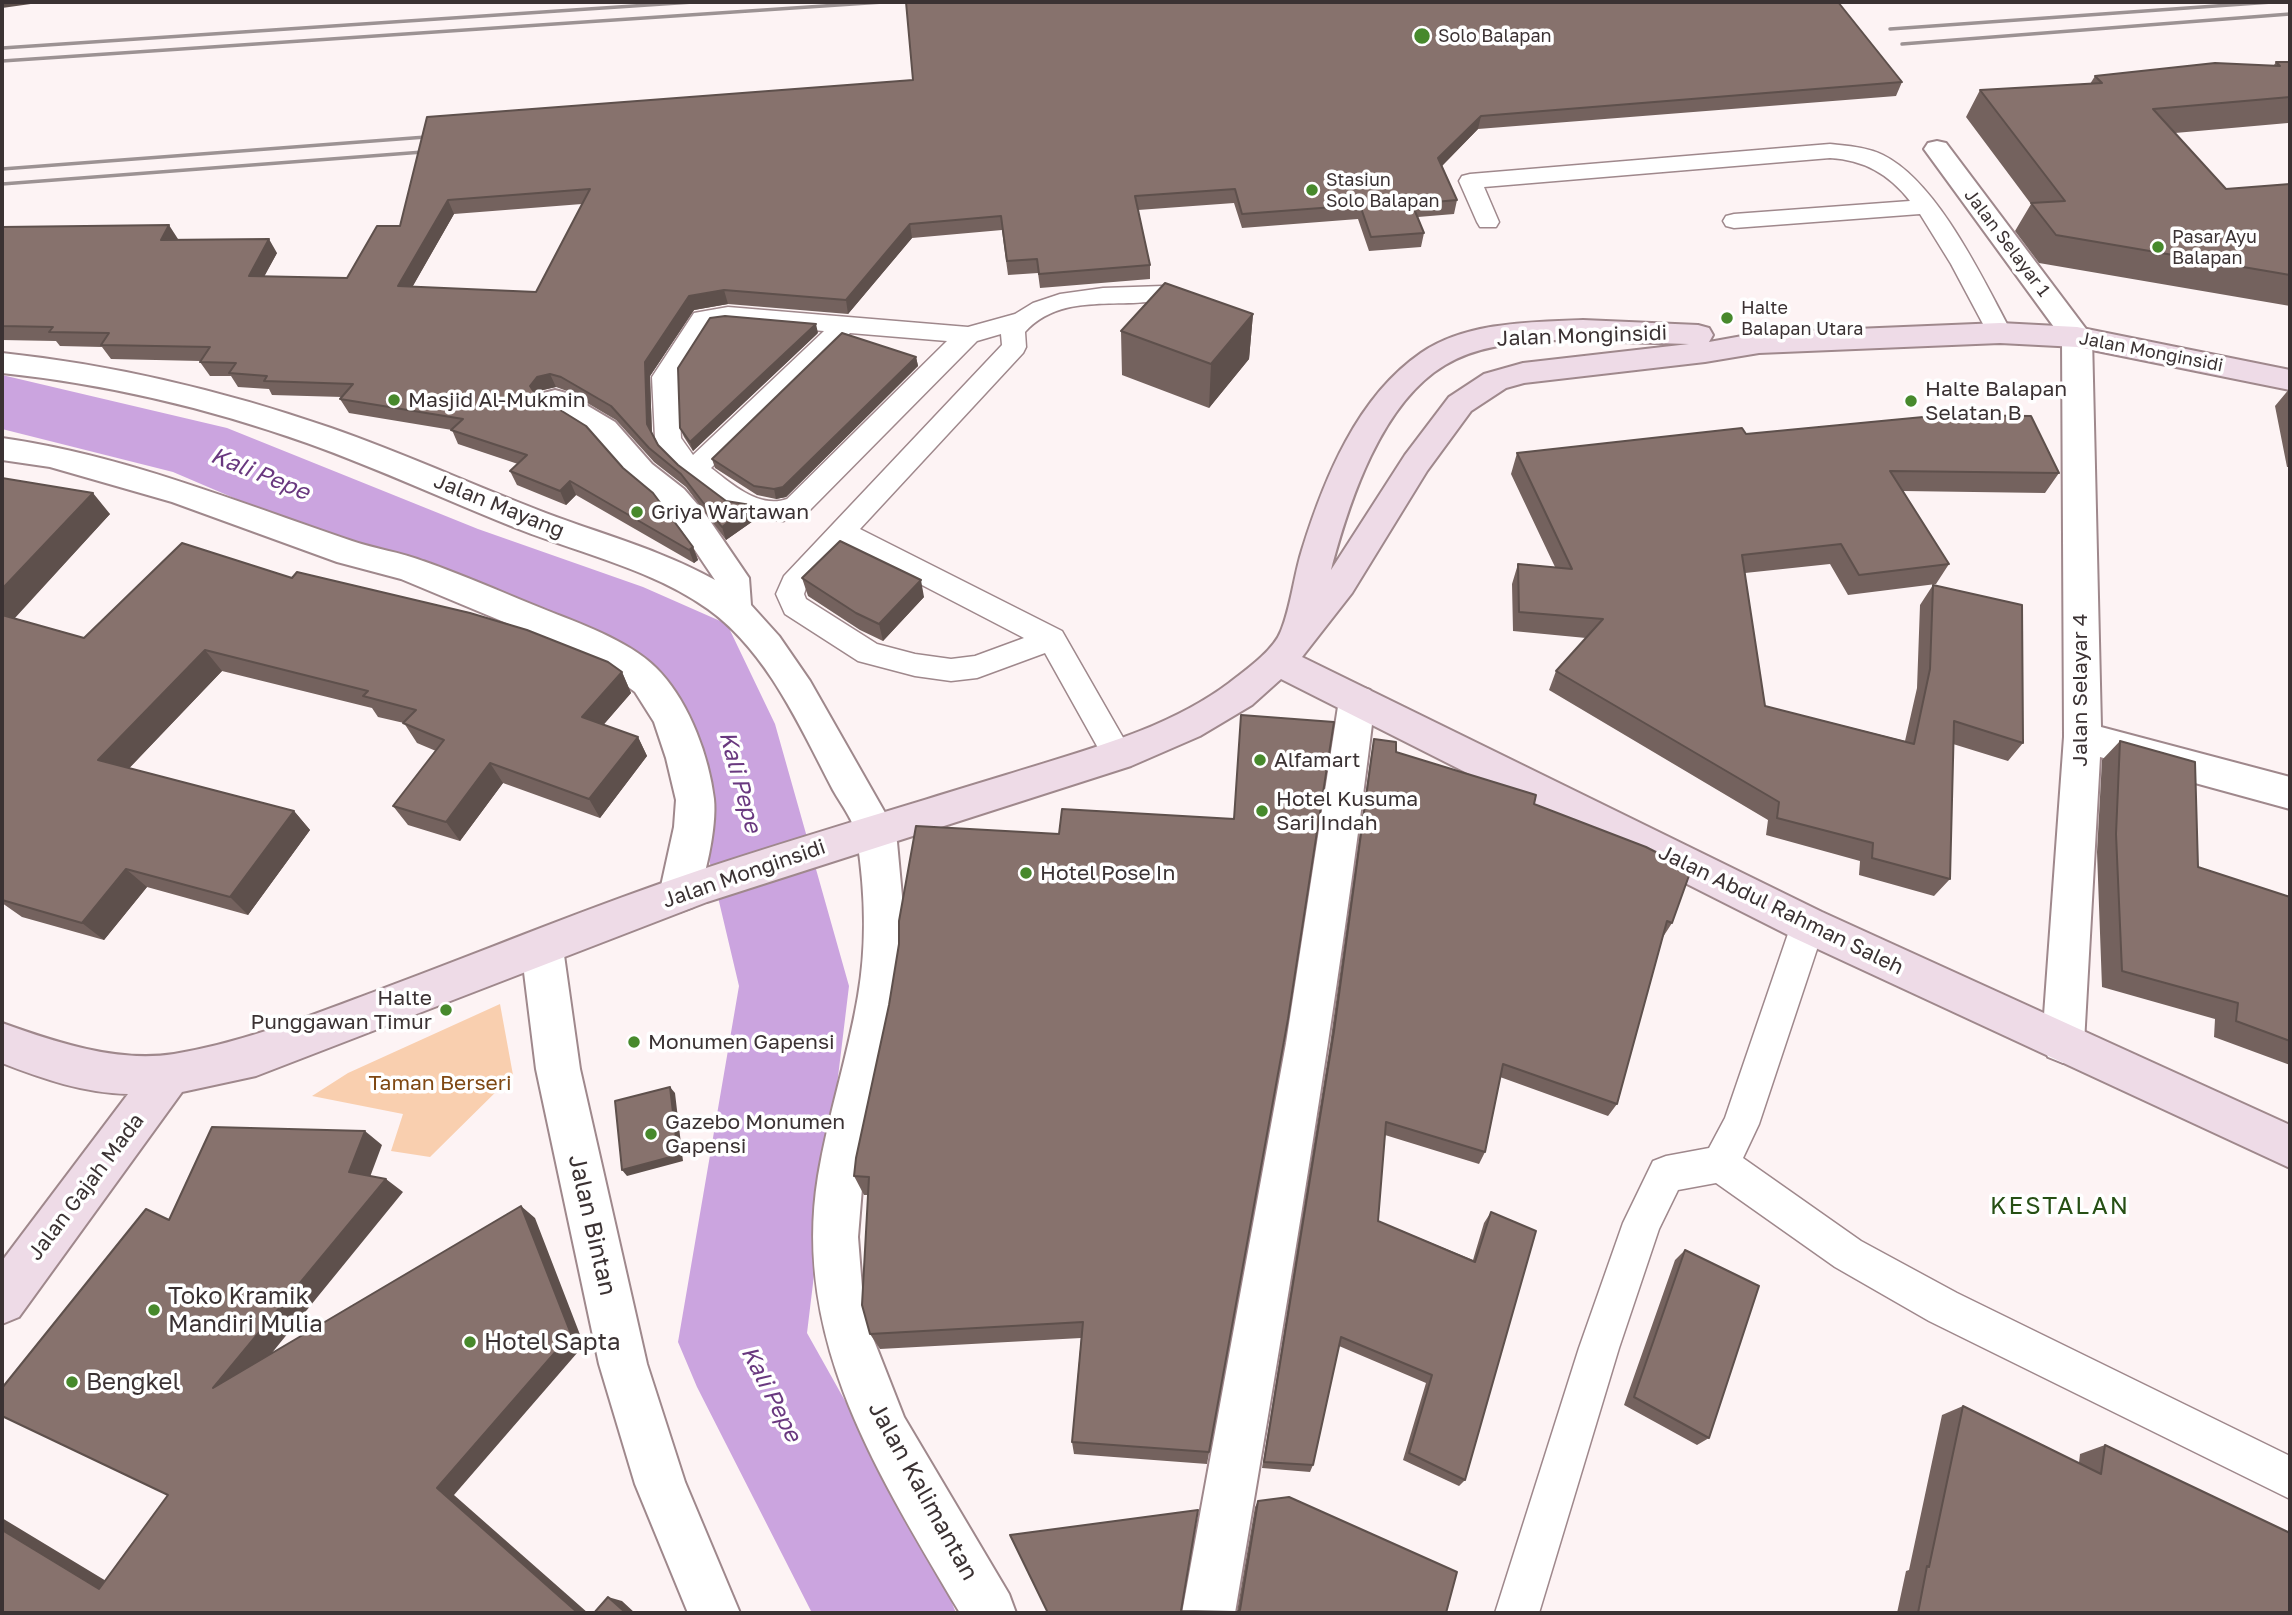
<!DOCTYPE html>
<style>
body{margin:0}
#map{position:relative;width:2292px;height:1615px;overflow:hidden;background:#fdf3f4;font-family:"Golos Text",sans-serif}
canvas{display:block}
.frame{position:absolute;inset:0;border:4px solid #3b3233;pointer-events:none}
</style>
<div id="map">
<canvas width="2292" height="1615"></canvas>
<div class="frame"></div>
</div>
<script>
const context = document.querySelector('canvas').getContext('2d');
context.lineJoin = 'round';
function fillPath(path, color) {
  context.fillStyle = color;
  context.fill(path, 'evenodd');
}
function trace(path, color, width, dash) {
  context.strokeStyle = color;
  context.lineWidth = width;
  context.lineCap = dash ? 'butt' : 'round';
  context.setLineDash(dash || []);
  context.stroke(path);
}
function write(font, color, halo, rows, align = 'center') {
  context.font = font + ' "Golos Text",sans-serif';
  context.lineWidth = 7;
  context.setLineDash([]);
  context.textBaseline = 'middle';
  context.strokeStyle = halo;
  context.fillStyle = color;
  for (const [text, x, y, turn = 0] of rows) {
    context.save();
    context.translate(x, y);
    context.rotate((+turn || 0) * Math.PI / 180);
    context.textAlign = isNaN(turn) ? turn : align;
    if (halo) context.strokeText(text, 0, 0);
    context.fillText(text, 0, 0);
    context.restore();
  }
}
const green = new Path2D(`
 M500,1004L513,1075L430,1157L391,1151L403,1114L312,1096L348,1073Z`);
const river = new Path2D(`
 M2,375L227,428L478,529L643,587L727,624L775,724L849,986L807,1333L936,1563L956,1613H812L697,1387L678,1342L739,986L677,724L657,673L577,637L414,575L173,472L2,429Z`);
const lane = new Path2D(`
 M1830,144C1848,146 1867,147 1883,155C1938,182 1984,281 2012,333L2009,339L2000,341L1991,339L1951,264L1920,214L1734,228L1726,226L1723,221L1726,216L1734,214L1910,201C1889,174 1864,160 1830,158L1484,187L1499,222L1496,227H1480L1477,222L1459,181L1462,176L1470,174Z
 M1163,286L1171,288L1175,293L1171,298C1123,311 1063,290 1025,332L1026,347L1023,353L860,529L1062,631L1133,755L1129,764L1118,767L1107,764L1045,653L977,678L951,681L915,676L858,661L785,614L776,594L784,576L1002,345L1001,334L977,341L807,513L783,521L732,512L684,477L665,457L655,438L652,377L694,313L728,307L968,327L1015,314L1033,303L1060,294L1103,288ZM728,323L824,331L693,455L681,438L678,377L711,325ZM850,333L947,341L787,499C759,509 732,484 711,468ZM845,545L1024,638L975,656L951,659L915,654L877,644L806,599L804,594L806,588Z
 M1808,910L1820,915L1825,925L1759,1124L1743,1158L1861,1241L1957,1293L2290,1456V1499L1929,1321L1835,1267L1716,1183L1678,1190L1659,1229L1619,1348L1539,1613H1495L1579,1348L1623,1223L1653,1161L1666,1156L1709,1148L1725,1118L1791,925L1796,915Z`);
const street = new Path2D(`
 M1937,141L1946,143L2092,337L2101,727L2290,777V809L2100,757L2084,1043L2078,1057L2063,1063L2048,1057L2042,1043L2064,737L2062,338L1924,149L1928,143Z
 M2,353C115,365 224,391 331,428C400,452 466,482 533,508C593,532 658,548 715,580L680,528L660,505L630,480L593,438L544,407L539,400L544,393L555,390L566,393L615,422L652,464L684,489L704,512L749,578L751,605L779,636L810,681L892,825L897,842L903,907L904,968L894,1028L863,1176L858,1237L862,1288L873,1338L904,1417L1009,1594L1016,1613H960C880,1477 791,1341 818,1176C828,1115 848,1056 858,996C867,945 865,889 857,839C854,820 842,806 833,790C800,727 767,651 708,609C653,570 583,554 521,530C450,502 380,469 307,443C208,408 107,384 2,373Z
 M2,438C123,455 237,502 352,541C375,549 400,552 423,561C466,576 508,595 551,612C586,626 636,644 661,673C690,705 709,757 714,799C717,826 705,883 693,907L679,912L665,907L659,895L674,827L676,800L666,758L654,722L635,692L588,657L401,579L337,562L172,502L50,467L2,460Z
 M1357,686L1370,690L1375,700C1338,1006 1286,1309 1235,1613H1182L1286,1043L1339,700L1344,690Z
 M542,930L557,935L563,948L580,1069L647,1364L685,1482L740,1613H688L635,1484L599,1364L536,1069L521,948L527,935Z`);
const secondary = new Path2D(`
 M1583,320L1698,325L1709,328L1713,335L1709,342L1759,333L2000,323L2077,327L2290,370V390L2077,347L2000,343L1759,353L1705,362L1524,383L1506,388L1471,411L1427,471L1352,593L1302,657L1822,912L2290,1125V1168L1794,938L1281,679L1252,705L1200,736L1131,766L707,902L256,1076L182,1092L19,1317L2,1324V1261L128,1094C84,1093 43,1079 2,1063V1023C55,1042 117,1063 174,1054C246,1042 312,1015 379,990C487,950 594,905 703,869C803,836 905,806 1006,775C1081,751 1165,731 1229,683C1246,670 1274,650 1281,631C1291,607 1294,575 1302,550C1324,479 1357,397 1421,353C1466,322 1531,322 1583,320ZM1554,340L1689,344L1523,363L1484,374L1449,397L1405,455L1331,570C1349,502 1381,403 1445,365C1478,345 1516,343 1554,340Z`);
const rail = new Path2D(`
 M1890,29L2272,2
 M1902,44L2290,14
 M2,48L693,2
 M2,61L883,2
 M2,169L426,137
 M2,184L423,152`);
const wall = new Path2D(`
 M2276,62H2290V120L2288,123L2175,133L2226,189L2290,184V306L2039,263L2015,231L2031,204L1966,117L1980,90L2090,84L2095,76L2274,65Z
 M1902,82L1896,96L1478,129L1442,166L1457,200L1454,214L1418,217L1424,233L1421,247L1369,251L1358,219L1242,228L1234,203L1138,210L1150,265V279L1040,288L1038,273L1008,275L1002,230L912,238L848,314L728,304L694,310L650,376L652,434L658,445L678,465L726,501L751,505L756,519L726,540L686,487L654,462L616,420L567,391L556,387L543,390L539,397L693,547L698,560L694,563L576,495L566,505L517,485L510,471L518,464L458,444L452,430L349,413L340,399L342,397L272,395L269,389L238,387L231,376H210L200,362L201,361L111,359L102,347L60,346L56,341L2,340V227L178,239L277,253L264,276L347,278L400,226L427,117ZM582,204L536,292L412,287L454,214Z
 M1253,314L1249,359L1209,408L1122,375L1121,331Z
 M818,333L693,451L684,437L680,428Z
 M916,357L918,366L786,497L776,499L757,495L715,468L712,459Z
 M2290,388V467H2287L2275,406Z
 M1746,434L2059,473L2045,493L1903,491L1949,564L1936,584L1848,595L1830,564L1745,573L1765,706L1905,741L1917,688L1920,605L1933,585L2023,743L2008,761L1953,744L1950,879L1934,896L1859,875L1860,861L1766,835L1768,820L1549,690L1556,671L1586,638L1513,631L1512,584L1518,564L1555,567L1511,474L1517,453Z
 M2,478L110,514L14,618L84,638L292,578L622,672L631,693L603,725L638,737L647,756L600,818L503,783L460,841L408,825L393,806L436,751L417,743L404,723L378,717L372,708L222,671L129,768L294,811L310,830L248,915L147,887L104,940L22,917L2,903Z
 M802,578L924,597L883,641L860,630L808,596Z
 M1241,715L1288,1019L1207,1464L1074,1454L1072,1442L1081,1338L880,1349L870,1334L868,1195H864L854,1176L889,1005L899,944L1059,834L1234,819Z
 M1374,739L1396,752L1534,804L1672,923L1663,937L1617,1104L1608,1116L1500,1077L1485,1152L1479,1164L1385,1135L1378,1221L1473,1260L1484,1223L1491,1212L1465,1480L1459,1486L1403,1460L1426,1383L1339,1346L1313,1465L1310,1472L1262,1468L1330,1044L1371,755Z
 M2120,741L2198,867L2290,897V1065L2214,1037L2215,1019L2102,987L2097,852L2102,760Z
 M1685,1250L1709,1438L1697,1445L1624,1405L1675,1260Z
 M1963,1406L2079,1463L2080,1454L2105,1445L2290,1613H1897L1906,1571L1909,1570L1942,1415Z
 M1289,1497L1457,1572L1446,1613H1048L1010,1535L1198,1510L1181,1611L1237,1612L1255,1507L1258,1501Z`);
const shadedWall = new Path2D(`
 M2,2H45L2,8Z
 M1481,116L1478,129L1436,172L1438,158Z
 M448,200L454,214L405,300L398,286Z
 M910,224L912,238L848,314L846,300Z
 M169,225L178,239L170,254L161,240Z
 M269,239L277,253L257,290L249,276Z
 M724,290L728,304L694,310L650,376L652,438L647,424L645,362L689,296Z
 M1253,314L1249,359L1209,408L1211,364Z
 M816,324L818,333L693,451L690,442Z
 M916,357L918,366L786,497L776,499L774,489Z
 M550,374L556,387L543,390L536,400L530,386L537,377Z
 M570,481L576,495L566,505L560,491Z
 M93,493L110,514L4,630L2,628V589Z
 M751,505L756,519L726,540L722,527Z
 M693,547L698,560L694,563L689,550Z
 M921,580L924,597L883,641L879,624Z
 M205,650L222,671L118,780L98,760Z
 M622,672L631,693L593,737L582,717Z
 M638,737L647,756L600,818L589,799Z
 M490,763L503,783L460,841L446,822Z
 M294,811L310,830L248,915L230,897Z
 M126,869L147,887L104,940L82,923Z
 M670,1087L675,1093L683,1161L627,1176L622,1170Z
 M365,1131L382,1145L367,1185L349,1172Z
 M386,1179L403,1192L236,1397L213,1388Z
 M521,1206L535,1218L584,1345L454,1495L588,1613H578L437,1488Z
 M2,1518L126,1593L99,1589L2,1530Z
 M608,1597L622,1601L635,1613H626Z`);
const building = new Path2D(`
 M906,2H1838L1902,82L1481,116L1438,158L1457,200L1412,204L1424,233L1371,237L1360,205L1242,214L1235,189L1135,196L1150,265L1039,274L1037,259L1007,261L1001,216L910,224L846,300L724,290L689,296L645,362L647,424L658,445L678,465L726,501L751,505L722,527L681,474L649,448L611,406L561,377L550,374L537,377L530,386L536,395L586,426L623,468L653,493L693,547L689,550L570,481L560,491L510,471L527,455L451,430L463,419L340,399L353,384L264,381L267,376L229,373L236,363L200,362L210,347L101,345L109,333L49,332L53,327L2,326V227L169,225L161,240L269,239L249,276L347,278L377,226H400L427,117L913,80ZM590,189L536,292L398,286L448,200Z
 M2276,62H2290V97L2153,109L2226,189L2290,184V275L2056,235L2031,203L2065,201L1980,90L2102,83L2095,76L2215,63L2280,66Z
 M1165,283L1253,314L1211,364L1121,331Z
 M725,316L816,324L690,442L680,428L678,368L710,318Z
 M842,333L916,357L783,487L774,489L754,486L712,459Z
 M1944,415L2031,416L2059,473L1890,471L1949,564L1859,575L1841,544L1742,555L1765,706L1914,744L1930,669L1933,585L2022,605L2023,743L1954,721L1950,879L1872,858L1873,843L1777,818L1779,802L1556,671L1603,619L1519,612L1518,564L1572,569L1517,453L1742,428L1746,434Z
 M2,478L93,493L2,589Z
 M840,541L921,580L879,624L856,613L802,578Z
 M182,543L292,578L297,572L470,613L527,630L608,662L622,672L582,717L638,737L589,799L490,763L446,822L393,806L444,740L403,723L416,710L363,696L368,691L205,650L98,760L294,811L230,897L126,869L82,923L2,900V896L3,894H2V615L84,638Z
 M1241,715L1334,722L1288,1019L1209,1452L1072,1442L1083,1322L870,1334L862,1305L869,1177L854,1176L856,1158L889,1005L899,944V921L916,826L1059,834L1062,809L1234,819Z
 M1374,739L1396,742V752L1536,795L1534,804L1646,847L1691,870L1672,923L1667,921L1617,1104L1503,1064L1485,1152L1386,1122L1378,1221L1475,1262L1491,1212L1536,1231L1465,1480L1409,1453L1432,1375L1341,1337L1313,1465L1264,1462L1334,1031Z
 M2120,741L2195,762L2198,867L2290,897V1041L2236,1021L2238,1003L2122,971L2116,834Z
 M670,1087L678,1155L622,1170L615,1101Z
 M212,1127L365,1131L349,1172L386,1179L213,1388L521,1206L571,1334L437,1488L578,1613H2V1530L99,1589L168,1495L2,1416V1388L146,1209L169,1220Z
 M1685,1250L1759,1286L1709,1438L1634,1397Z
 M1963,1406L2101,1474L2105,1445L2290,1533V1613H1918L1927,1566L1929,1567Z
 M1289,1497L1457,1572L1446,1613H1048L1010,1535L1198,1510L1181,1611L1237,1612L1240,1610L1258,1501Z
 M608,1597L626,1613H594Z`);
const markers = [
 [1422,36,9,"#47892c"],
 [1312,190,7,"#47892c"],
 [2158,247,7,"#47892c"],
 [1727,318,7,"#47892c"],
 [394,400,7,"#47892c"],
 [1911,401,7,"#47892c"],
 [637,512,7,"#47892c"],
 [1260,760,7,"#47892c"],
 [1262,811,7,"#47892c"],
 [1026,873,7,"#47892c"],
 [446,1010,7,"#47892c"],
 [634,1042,7,"#47892c"],
 [651,1134,7,"#47892c"],
 [154,1310,7,"#47892c"],
 [470,1342,7,"#47892c"],
 [72,1382,7,"#47892c"]
];
const farPoinames = [
 ["Solo Balapan",1438,36],
 ["Stasiun",1326,180],
 ["Solo Balapan",1326,201],
 ["Pasar Ayu",2172,237],
 ["Balapan",2172,258],
 ["Halte",1741,308],
 ["Balapan Utara",1741,329]
];
const farStreetnames = [
 ["Jalan Selayar 1",2007,243,53],
 ["Jalan Monginsidi",2151,352,11]
];
const streetNames = [
 ["Jalan Monginsidi",1582,336,-2],
 ["Jalan Mayang",499,506,22],
 ["Jalan Selayar 4",2080,690,-90],
 ["Jalan Monginsidi",744,874,-19],
 ["Jalan Abdul Rahman Saleh",1781,910,26],
 ["Jalan Gajah Mada",86,1187,-53]
];
const poiNames = [
 ["Halte Balapan",1925,389],
 ["Selatan B",1925,413],
 ["Masjid Al-Mukmin",408,400],
 ["Griya Wartawan",651,512],
 ["Alfamart",1274,760],
 ["Hotel Kusuma",1276,799],
 ["Sari Indah",1276,823],
 ["Hotel Pose In",1040,873],
 ["Halte",432,998,"right"],
 ["Punggawan Timur",432,1022,"right"],
 ["Monumen Gapensi",648,1042],
 ["Gazebo Monumen",665,1122],
 ["Gapensi",665,1146]
];
const parkNames = [
 ["Taman Berseri",440,1083]
];
const waterNames = [
 ["Kali Pepe",260,474,22],
 ["Kali Pepe",740,782,75],
 ["Kali Pepe",771,1394,63]
];
const quarterNames = [
 ["KESTALAN",2060,1206]
];
const nearStreetnames = [
 ["Jalan Bintan",592,1225,77],
 ["Jalan Kalimantan",923,1491,61]
];
const nearPoinames = [
 ["Toko Kramik",168,1296],
 ["Mandiri Mulia",168,1324],
 ["Hotel Sapta",484,1342],
 ["Bengkel",86,1382]
];
fillPath(green, '#f9cfaf');
fillPath(river, '#cba4df');
trace(lane, '#9f888c', 3);
trace(street, '#9f888c', 4);
trace(secondary, '#9f888c', 4);
fillPath(lane, '#fff');
fillPath(street, '#fff');
fillPath(secondary, '#eedbe7');
trace(rail, '#9c9293', 3.5);
fillPath(wall, '#74625e');
fillPath(shadedWall, '#5e504c');
fillPath(building, '#87726d');
trace(building, '#5e504c', 2);
for (const [x, y, r, color] of markers) {
  const dot = new Path2D();
  dot.arc(x, y, r, 0, 2 * Math.PI);
  context.fillStyle = color;
  context.fill(dot);
  trace(dot, '#fff', 2.5);
}
write('18px', '#3b3233', '#fff', farPoinames, 'left');
write('18px', '#3b3233', '#fff', farStreetnames);
write('21px', '#3b3233', '#fff', streetNames);
write('21px', '#3b3233', '#fff', poiNames, 'left');
write('21px', '#7f4813', '#fff', parkNames);
write('italic 23px', '#69387f', '#fff', waterNames);
context.letterSpacing = '2px';
write('24px', '#264f14', '#fff', quarterNames);
context.letterSpacing = '0px';
write('24px', '#3b3233', '#fff', nearStreetnames);
write('24px', '#3b3233', '#fff', nearPoinames, 'left');
</script>
